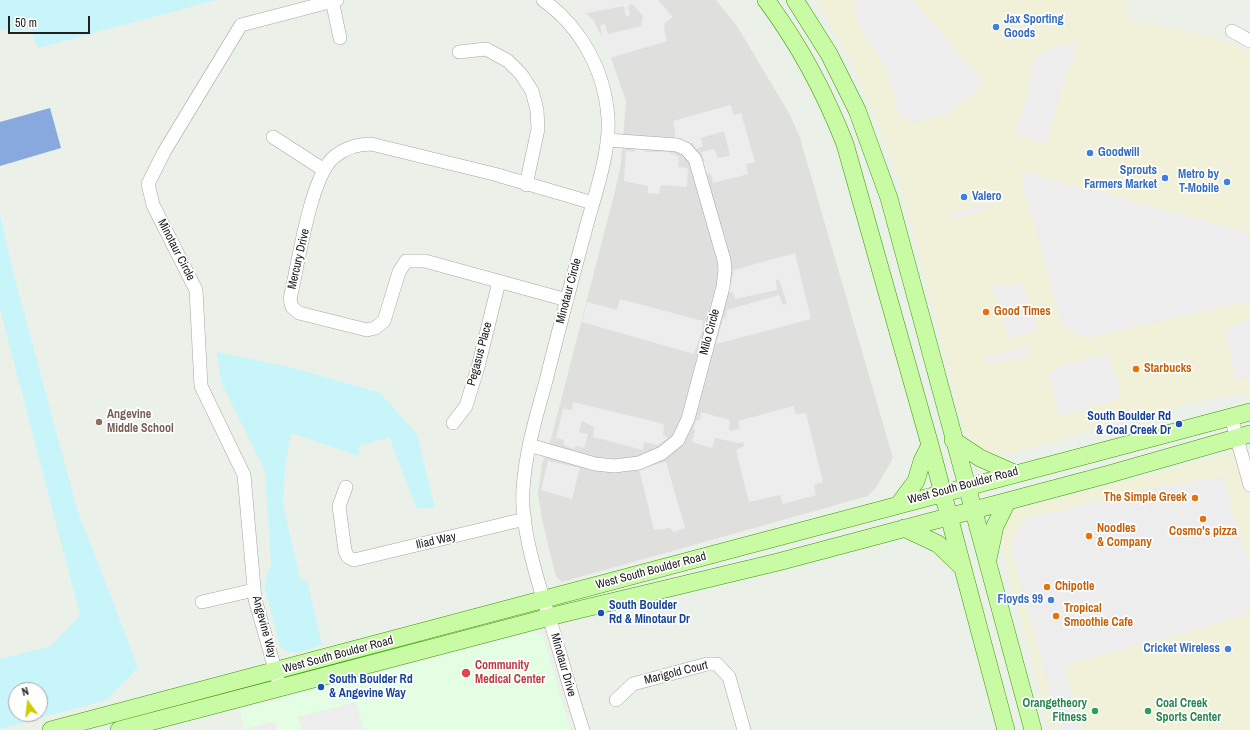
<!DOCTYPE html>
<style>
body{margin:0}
#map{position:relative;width:1250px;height:730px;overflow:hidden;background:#ebf1e8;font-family:"Archivo Narrow",sans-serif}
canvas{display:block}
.north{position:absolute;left:8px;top:682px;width:40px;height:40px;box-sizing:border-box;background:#fff;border:1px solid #a6a6a6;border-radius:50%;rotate:345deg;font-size:11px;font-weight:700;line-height:16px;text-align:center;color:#212121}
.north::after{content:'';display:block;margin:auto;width:14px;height:18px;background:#cecd04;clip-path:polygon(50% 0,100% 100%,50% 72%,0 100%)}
.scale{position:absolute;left:8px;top:16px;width:82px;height:18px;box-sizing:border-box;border:2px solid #212121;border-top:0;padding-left:5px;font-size:12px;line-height:14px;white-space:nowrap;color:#212121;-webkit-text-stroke:3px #fff;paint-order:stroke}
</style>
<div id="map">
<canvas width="1250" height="730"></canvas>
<div class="north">N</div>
<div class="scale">50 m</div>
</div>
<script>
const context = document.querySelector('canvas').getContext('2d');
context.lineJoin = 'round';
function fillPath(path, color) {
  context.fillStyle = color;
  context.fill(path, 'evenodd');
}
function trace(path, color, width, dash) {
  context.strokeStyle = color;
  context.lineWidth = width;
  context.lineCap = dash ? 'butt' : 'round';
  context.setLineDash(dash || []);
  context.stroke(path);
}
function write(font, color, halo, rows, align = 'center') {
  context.font = font + ' "Archivo Narrow",sans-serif';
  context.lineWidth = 3.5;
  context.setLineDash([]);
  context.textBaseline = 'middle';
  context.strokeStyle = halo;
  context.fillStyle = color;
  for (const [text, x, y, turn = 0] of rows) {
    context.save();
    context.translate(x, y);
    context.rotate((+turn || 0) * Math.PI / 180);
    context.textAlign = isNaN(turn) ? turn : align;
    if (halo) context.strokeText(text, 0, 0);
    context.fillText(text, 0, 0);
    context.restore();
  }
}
const residential = new Path2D(`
 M572,0H716L737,26L790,115L800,138L893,458L877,486L868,496L562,582L556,577L542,519L538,494L542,464L551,439L615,191L621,163L626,101L610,55L594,21Z`);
const commercial = new Path2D(`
 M816,0H1126L1127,20L1149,22L1218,39L1250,52V393L1194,402L1117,421L1067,438L1003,455L984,454L965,432L898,176L853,65Z
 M1250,446V730H1050L999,535L1005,519L1019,508L1224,455Z`);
const education = new Path2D(`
 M533,632L543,636L570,730H245L240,710Z`);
const park = new Path2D(`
 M0,0H216L38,48L31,29L18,31L0,29Z
 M0,214L12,268L77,509L138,667L107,700L0,729V659L51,646L80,615L0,309ZM16,690H40V714H16Z
 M217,352L294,368L380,393L417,434L435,507L417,509L389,437L359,446V456L291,433L285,467L283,504L300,579L307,581L322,645C309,649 289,659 280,646L264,585L271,564L265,471L221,382Z`);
const pitch = new Path2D(`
 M50,108L61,148L0,166V122Z`);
const parking = new Path2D(`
 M573,0H658L673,17L665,23L664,27L667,41L610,58L599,37L602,35L600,25L605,24L608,34L641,26L643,16L632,4L628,6L630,15L626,16L624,6L583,14L575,7Z
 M855,0H913L985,84L945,115L910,124V117L900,119L886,67L855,19Z
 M1075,43L1077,57L1068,66L1046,144L1015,133L1030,89L1031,70L1041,52Z
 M730,105L734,115L741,113L755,162L746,164L748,174L713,183L711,174L706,173L702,162H705L701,152L714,149L718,158L730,156L724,131L701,138L703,147L695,149L694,144L675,138V129L673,121Z
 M636,149L644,150L645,152H669L679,157L678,167L688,168L687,187L661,185L659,194L648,193V186L624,181L626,151L634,152Z
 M1020,171L1250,233V301L1086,338L1062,327Z
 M988,203L989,209L946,220V215Z
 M795,253L811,319L716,344L723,319L726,318L727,310L779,295L783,305L787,304L779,279L776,280L777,290L735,299L733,292H729L734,270Z
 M1023,282L1038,331L1008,338L991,283L1004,287Z
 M620,299L703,321L702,331L694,354L582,322L587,302L617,310Z
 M1250,321V377L1236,380L1224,329Z
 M1027,346L1030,355L986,365L985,357Z
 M1109,353L1121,399L1060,416L1048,373L1068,364Z
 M573,402L664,424L663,434L668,438L658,445L644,442L643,450L593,437L594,427L582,421L579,432L588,434L584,448L576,446L574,449L564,445V440L556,438L563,409L572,410Z
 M793,406L796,414L806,413L823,482L816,484L814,486L816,495L783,504L780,495L749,502L736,450L744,446L743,442L738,443L715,438L712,448L692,442L695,430L693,429L696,421L700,420L701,412L730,420L729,428L730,431L740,429L738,421Z
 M548,461L580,468L572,499L541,490Z
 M666,462L685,528L674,532L670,528L654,530L639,469Z
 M1223,477L1250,570V614L1063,666L1081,730H1060L1010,545L1025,519L1157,487Z
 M356,702L363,729L302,730L298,717Z
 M275,721L277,730H246V729Z`);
const minor = new Path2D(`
 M332,0L340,38
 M543,0C581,27 605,71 608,118C610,151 596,192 587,224C573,276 559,328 546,381C536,417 525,453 523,490C520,529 541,592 553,630C563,663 572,697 583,730
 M1232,31L1250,41
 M459,52L486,49L508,61L521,74L532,91L537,110L538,129L526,185
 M273,137L324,170
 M567,300L425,261H406L399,272L384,321L375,328L367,330L299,313L292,307L290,299C298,266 310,177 334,157C345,148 358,144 371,144L494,174L593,203
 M1231,417L1250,485
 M453,423L466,406L478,367L499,282
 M529,445L595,464L614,466L639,463L662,453L678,440L688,419L723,287L725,270L724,260L695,159L686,149L677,145L607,140
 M346,487L339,506L345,551L348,557L354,560L525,519
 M202,602L254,590
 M278,680L255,599L244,475L201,386L196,290L153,205L148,184L164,152L241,25L337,0
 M616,700L633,684L707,664H717L729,677L744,730`);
const major = new Path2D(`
 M766,0C799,44 825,93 845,144L930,445L1006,730
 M795,0L829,54L857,110L889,198L1033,730
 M953,440L980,458L1014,473
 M899,504L916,481L922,461L930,445
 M904,528L938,544L961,566
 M988,559L995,526L1007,502
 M51,730C452,627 850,515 1250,412
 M119,730L565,613L778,562L1106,475L1250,434`);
const markers = [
 [996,27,4,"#3f7fe0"],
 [1090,153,4,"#3f7fe0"],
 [1165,178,4,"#3f7fe0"],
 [1227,182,4,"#3f7fe0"],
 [964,197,4,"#3f7fe0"],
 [986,312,4,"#e8710a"],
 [1136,369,4,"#e8710a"],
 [99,422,4,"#8d6e63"],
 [1179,424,4,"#1a4fb4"],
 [1195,498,4,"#e8710a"],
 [1203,519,4,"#e8710a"],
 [1089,536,4,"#e8710a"],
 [1047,587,4,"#e8710a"],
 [1051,600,4,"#3f7fe0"],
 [601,613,4,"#1a4fb4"],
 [1056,616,4,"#e8710a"],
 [1228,649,4,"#3f7fe0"],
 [466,673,5,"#e0444e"],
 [321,687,4,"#1a4fb4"],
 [1095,711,4,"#2e9e5b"],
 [1148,711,4,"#2e9e5b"]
];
const shopNames = [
 ["Jax Sporting",1004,20,"left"],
 ["Goods",1004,34,"left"],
 ["Goodwill",1098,153,"left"],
 ["Sprouts",1157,171],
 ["Farmers Market",1157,185],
 ["Metro by",1219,175],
 ["T-Mobile",1219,189],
 ["Valero",972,197,"left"],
 ["Floyds 99",1043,600],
 ["Cricket Wireless",1220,649]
];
const streetNames = [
 ["Minotaur Circle",176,250,63],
 ["Mercury Drive",299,259,-77],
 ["Minotaur Circle",569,291,-75],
 ["Milo Circle",710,332,-75],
 ["Pegasus Place",480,354,-75],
 ["West South Boulder Road",963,486,-15],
 ["Iliad Way",436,541,-13],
 ["West South Boulder Road",651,571,-15],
 ["Angevine Way",264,627,75],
 ["West South Boulder Road",338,655,-15],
 ["Minotaur Drive",563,665,74],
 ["Marigold Court",676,673,-14]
];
const foodNames = [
 ["Good Times",994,312],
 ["Starbucks",1144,369],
 ["The Simple Greek",1187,498,"right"],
 ["Noodles",1097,529],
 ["& Company",1097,543],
 ["Cosmo's pizza",1203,532,"center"],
 ["Chipotle",1055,587],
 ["Tropical",1064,609],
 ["Smoothie Cafe",1064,623]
];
const educationNames = [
 ["Angevine",107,415],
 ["Middle School",107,429]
];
const transitNames = [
 ["South Boulder Rd",1171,417,"right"],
 ["& Coal Creek Dr",1171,431,"right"],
 ["South Boulder",609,606],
 ["Rd & Minotaur Dr",609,620],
 ["South Boulder Rd",329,680],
 ["& Angevine Way",329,694]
];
const healthNames = [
 ["Community",475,666],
 ["Medical Center",475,680]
];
const leisureNames = [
 ["Orangetheory",1087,704],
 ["Fitness",1087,718],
 ["Coal Creek",1156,704,"left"],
 ["Sports Center",1156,718,"left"]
];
fillPath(residential, '#dfdfde');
fillPath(commercial, '#f0f1d8');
fillPath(education, '#e3fee3');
fillPath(park, '#c7f5f9');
fillPath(pitch, '#88a9de');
fillPath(parking, '#ededed');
trace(minor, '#a5a5a5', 14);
trace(major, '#369b03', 18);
trace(minor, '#fff', 13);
trace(major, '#c9faa4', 17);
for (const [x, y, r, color] of markers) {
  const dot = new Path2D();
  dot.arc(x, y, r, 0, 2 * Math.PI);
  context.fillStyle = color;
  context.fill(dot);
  trace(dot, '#fff', 1.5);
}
write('bold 12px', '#366cbe', '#fff', shopNames, 'right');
write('12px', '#212121', '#fff', streetNames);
write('bold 12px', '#c56008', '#fff', foodNames, 'left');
write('bold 12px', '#785e54', '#fff', educationNames, 'left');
write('bold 12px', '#164399', '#fff', transitNames, 'left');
write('bold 12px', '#be3a42', '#fff', healthNames, 'left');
write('bold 12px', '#27864d', '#fff', leisureNames, 'right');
</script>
